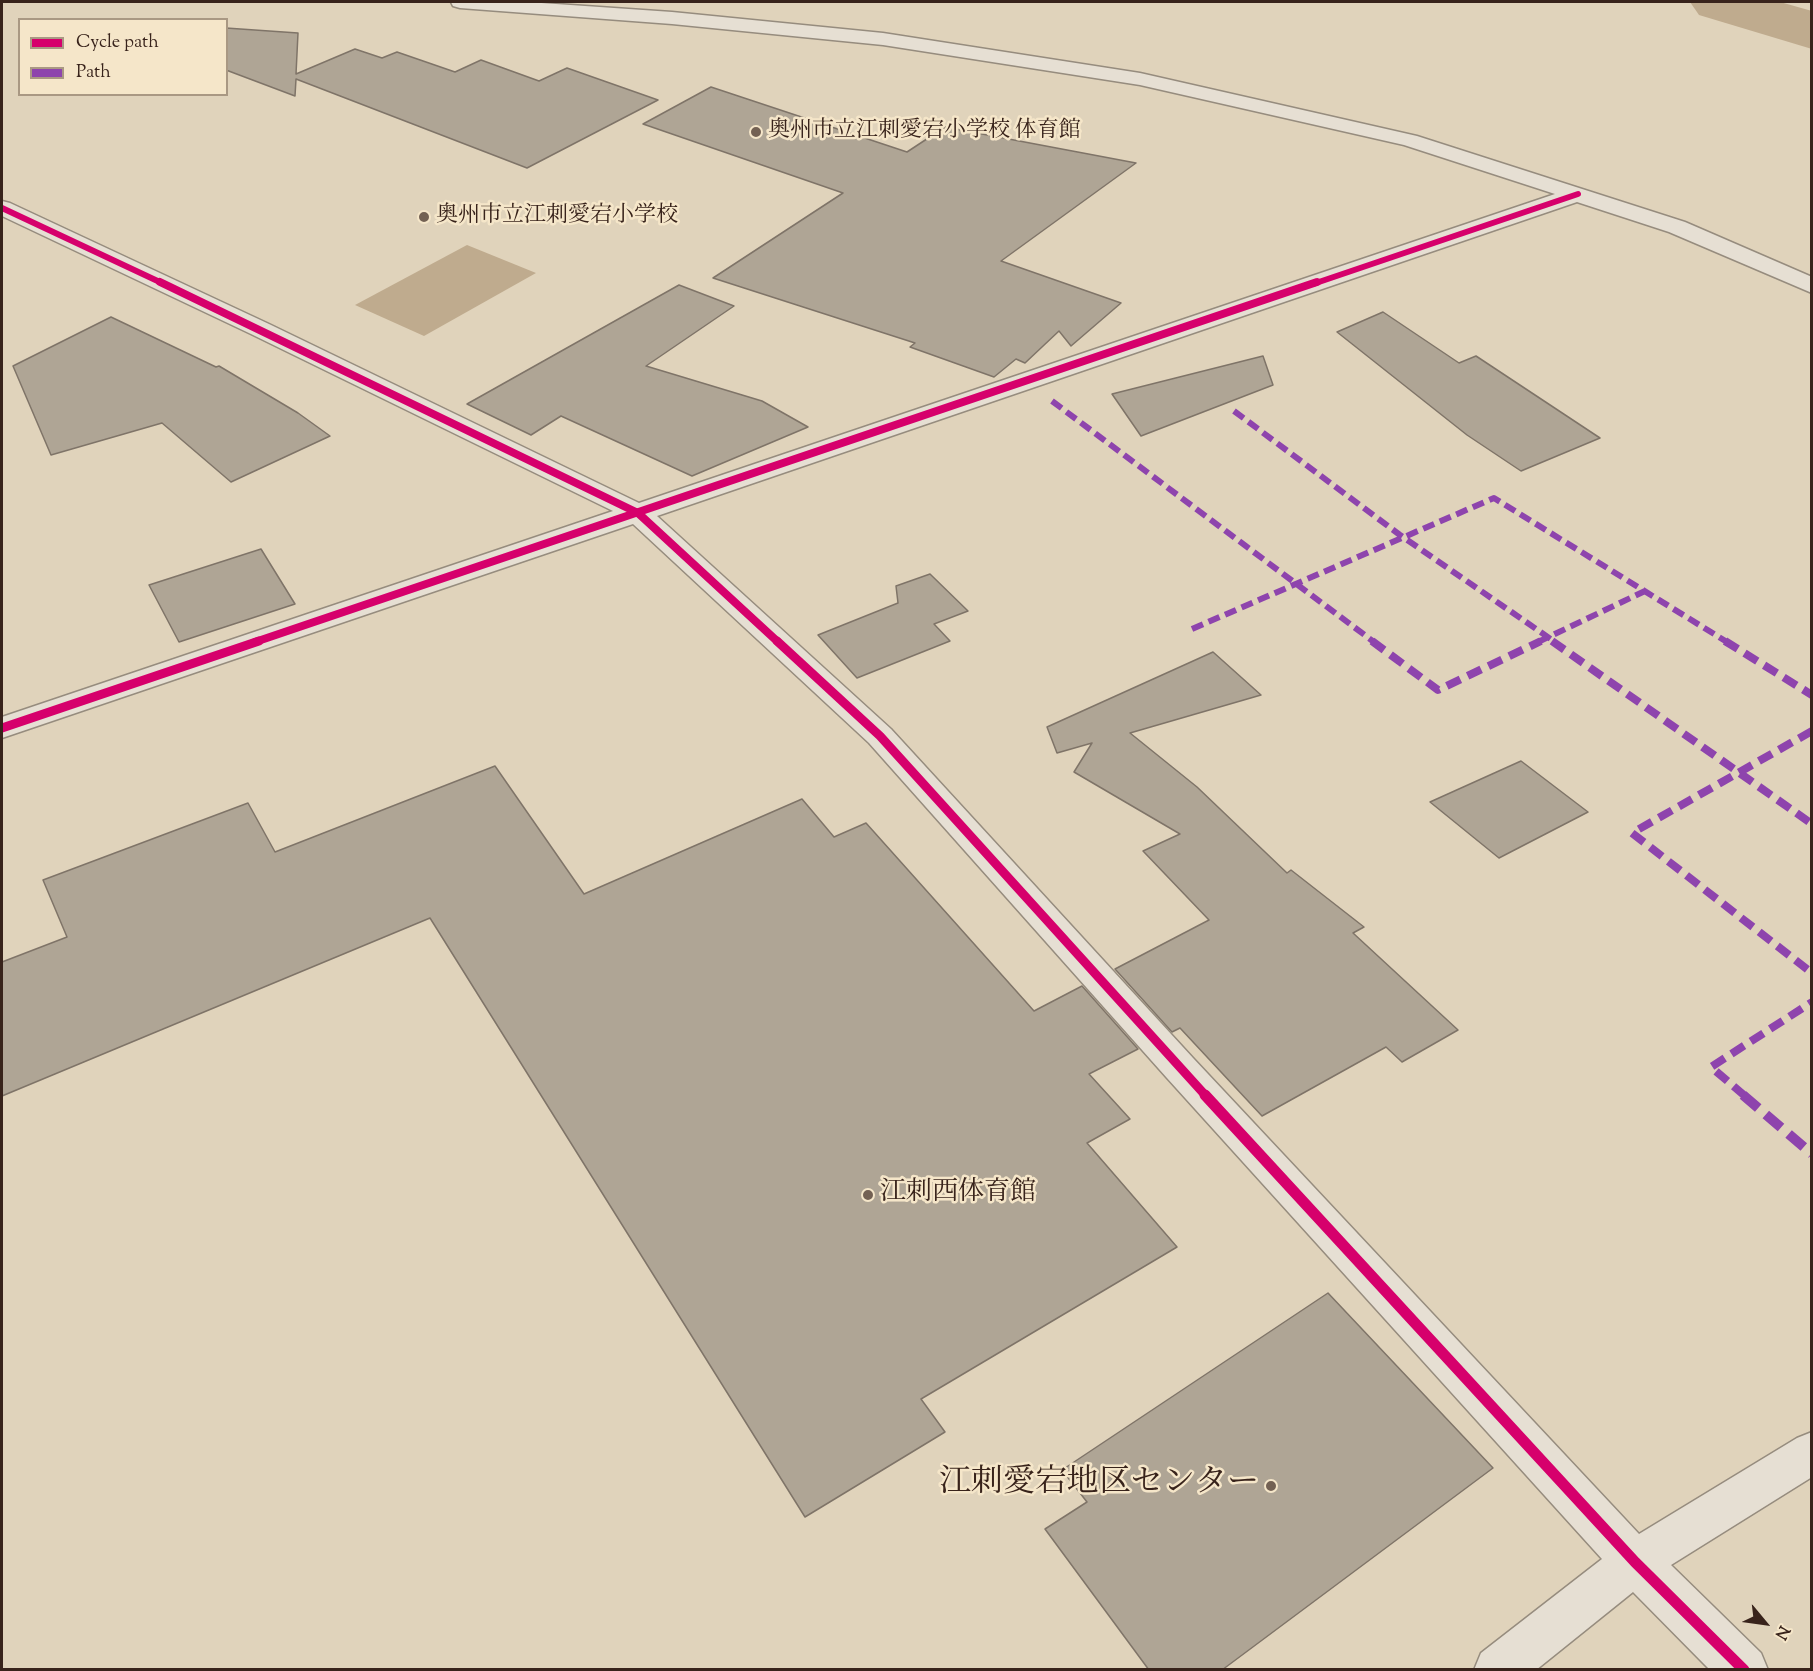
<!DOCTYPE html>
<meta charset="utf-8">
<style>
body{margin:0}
#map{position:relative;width:1813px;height:1671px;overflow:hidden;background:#e0d3bb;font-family:"Sorts Mill Goudy",serif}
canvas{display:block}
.frame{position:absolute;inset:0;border:3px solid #38231b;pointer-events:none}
.legend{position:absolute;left:18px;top:18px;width:210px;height:78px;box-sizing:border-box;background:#f5e6c9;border:2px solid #a99883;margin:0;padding:8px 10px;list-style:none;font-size:18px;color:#38231b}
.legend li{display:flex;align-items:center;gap:12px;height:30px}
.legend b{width:30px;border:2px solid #a99883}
.north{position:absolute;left:1735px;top:1593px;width:60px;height:60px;-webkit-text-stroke:4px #f5e6c9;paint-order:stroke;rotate:119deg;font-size:16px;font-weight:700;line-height:24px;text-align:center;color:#38231b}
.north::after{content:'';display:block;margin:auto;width:21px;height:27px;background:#38231b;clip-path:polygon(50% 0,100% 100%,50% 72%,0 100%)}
</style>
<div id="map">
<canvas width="1813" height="1671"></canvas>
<div class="frame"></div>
<ul class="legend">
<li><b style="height:8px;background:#d6006c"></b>Cycle path</li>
<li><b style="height:8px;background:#8e44ad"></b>Path</li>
</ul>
<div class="north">N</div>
</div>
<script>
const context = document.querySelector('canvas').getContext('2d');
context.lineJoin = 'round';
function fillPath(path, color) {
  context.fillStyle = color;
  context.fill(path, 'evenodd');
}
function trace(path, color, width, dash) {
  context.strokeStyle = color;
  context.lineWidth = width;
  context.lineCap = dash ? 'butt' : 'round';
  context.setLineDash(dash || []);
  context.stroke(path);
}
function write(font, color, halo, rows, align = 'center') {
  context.font = font + ' "Sorts Mill Goudy","Noto Serif JP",serif';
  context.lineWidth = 5;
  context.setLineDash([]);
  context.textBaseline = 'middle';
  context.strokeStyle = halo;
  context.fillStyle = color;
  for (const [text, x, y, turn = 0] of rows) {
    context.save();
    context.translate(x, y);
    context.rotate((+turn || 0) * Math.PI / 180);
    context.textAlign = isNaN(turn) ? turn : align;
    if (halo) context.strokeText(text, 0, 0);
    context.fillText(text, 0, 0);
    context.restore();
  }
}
const water = new Path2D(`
 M467,245L536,273L424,336L355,305Z`);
const river = new Path2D(`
 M1690,2H1780L1812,11V49L1699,15Z`);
const building = new Path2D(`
 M226,28L298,33L296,74L355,49L382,58L397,52L455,72L481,60L539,81L567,68L658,100L527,168L296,79L295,96L226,70Z
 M711,87L907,152L945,127L1136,163L1001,261L1121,303L1071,346L1059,331L1025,363L1016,359L994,377L910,347L915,343L713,278L843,193L643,124Z
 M679,285L734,306L646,366L762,401L808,427L692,476L561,416L531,435L467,404Z
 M1383,312L1459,363L1476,356L1600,438L1521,471L1467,435L1337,332Z
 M111,317L216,367L219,366L298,413L330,436L231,482L162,423L51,455L13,366Z
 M1263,356L1273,385L1141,436L1112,394Z
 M261,549L295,604L179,642L149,585Z
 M930,574L968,611L934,624L950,641L857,678L818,635L898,603L896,586Z
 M1213,652L1261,695L1130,733L1197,787L1287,873L1291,870L1364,927L1353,933L1458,1030L1402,1062L1386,1047L1262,1116L1180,1028L1172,1032L1115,969L1209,920L1143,851L1180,834L1074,772L1092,743L1057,753L1047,727Z
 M1521,761L1588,812L1499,858L1430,802Z
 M495,766L584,894L802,799L834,837L866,823L1034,1011L1082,986L1138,1049L1089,1074L1130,1119L1087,1143L1177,1247L921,1399L945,1432L805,1517L430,918L2,1096V962L67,937L43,880L248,803L275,852Z
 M1328,1293L1493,1468L1222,1670H1149L1045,1529L1087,1502L1062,1470Z`);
const minor = new Path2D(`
 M451,2H527L672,12L883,33L1140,73L1417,136L1685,222L1812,277V293L1669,232L1577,202L657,516L891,729L1193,1058L1639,1534L1797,1438L1812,1432V1477L1671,1565L1761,1653L1768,1670H1710L1633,1592L1536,1670H1474L1481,1653L1602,1559L1167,1078L869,743L633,524L2,738V717L613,511L251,334L2,216V201L10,203L269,324L639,503L1555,194L1404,145L1140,85L883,45L672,24L460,8L453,6Z`);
const quietFar2 = new Path2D(`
 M1052,401L1374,642
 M1234,411L1400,535L1555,642
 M1192,629L1494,498L1727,642
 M1538,642L1645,591`);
const quietFar1 = new Path2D(`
 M1372,641L1438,690L1541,641
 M1552,641L1812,824
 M1725,641L1812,695
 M1812,731L1632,833L1812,973
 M1745,1096L1711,1067L1812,1002`);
const quiet = new Path2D(`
 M1743,1095L1812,1154`);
const cyclewayFar3 = new Path2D(`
 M2,208L164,284
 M1313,284L1578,194`);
const cyclewayFar2 = new Path2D(`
 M160,282L638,513L778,642
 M255,642L1317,282`);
const cyclewayFar1 = new Path2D(`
 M777,641L880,736L1206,1096
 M2,728L259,641`);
const cycleway = new Path2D(`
 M1205,1095L1635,1562L1744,1670`);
const markers = [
 [756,132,6,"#736153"],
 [424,217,6,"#736153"],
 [868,1195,6,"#736153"],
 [1271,1486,6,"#736153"]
];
const farPoinames = [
 ["奥州市立江刺愛宕小学校 体育館",768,132],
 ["奥州市立江刺愛宕小学校",436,217]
];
const poiNames = [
 ["江刺西体育館",880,1195]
];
const nearPoinames = [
 ["江刺愛宕地区センター",1259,1486]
];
fillPath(water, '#bfab8e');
fillPath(river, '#bfab8e');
fillPath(building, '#afa595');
trace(building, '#7f7468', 1.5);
trace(minor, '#968c7e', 3);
fillPath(minor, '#e6dfd3');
trace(quietFar2, '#8e44ad', 6, [12, 6]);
trace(quietFar1, '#8e44ad', 8, [15, 8]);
trace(quiet, '#8e44ad', 10, [20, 10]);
trace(cyclewayFar3, '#d6006c', 6);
trace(cyclewayFar2, '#d6006c', 8);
trace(cyclewayFar1, '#d6006c', 9);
trace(cycleway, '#d6006c', 11);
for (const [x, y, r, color] of markers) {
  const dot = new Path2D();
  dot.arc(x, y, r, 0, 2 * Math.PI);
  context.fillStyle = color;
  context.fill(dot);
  trace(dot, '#f5e6c9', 2);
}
write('22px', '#38231b', '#f5e6c9', farPoinames, 'left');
write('26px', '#38231b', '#f5e6c9', poiNames, 'left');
write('32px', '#38231b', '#f5e6c9', nearPoinames, 'right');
</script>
